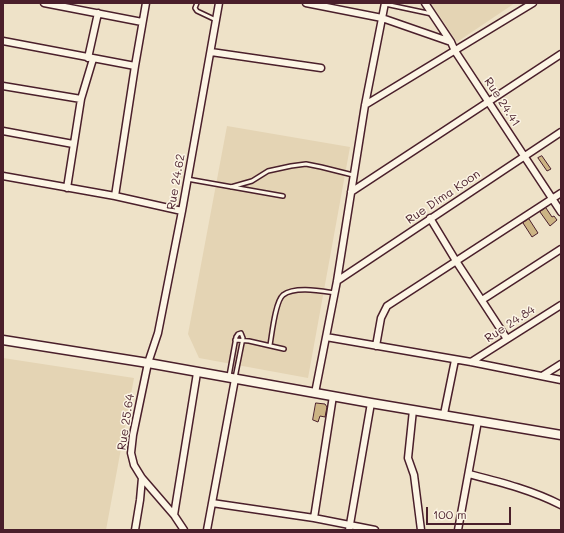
<!DOCTYPE html>
<style>
body{margin:0}
#map{position:relative;width:564px;height:533px;overflow:hidden;background:#eee2c8;font-family:Mali,sans-serif}
canvas{display:block}
.frame{position:absolute;inset:0;border:4px solid #4a1f2b;pointer-events:none}
.scale{position:absolute;left:426px;top:507px;width:85px;height:18px;box-sizing:border-box;border:2px solid #4a1f2b;border-top:0;padding-left:5px;font-size:12px;line-height:14px;white-space:nowrap;color:#4a1f2b;-webkit-text-stroke:3px #fcf5e5;paint-order:stroke}
</style>
<div id="map">
<canvas width="564" height="533"></canvas>
<div class="frame"></div>
<div class="scale">100 m</div>
</div>
<script>
const context = document.querySelector('canvas').getContext('2d');
context.lineJoin = 'round';
function fillPath(path, color) {
  context.fillStyle = color;
  context.fill(path, 'evenodd');
}
function trace(path, color, width, dash) {
  context.strokeStyle = color;
  context.lineWidth = width;
  context.lineCap = dash ? 'butt' : 'round';
  context.setLineDash(dash || []);
  context.stroke(path);
}
function write(font, color, halo, rows, align = 'center') {
  context.font = font + ' Mali,sans-serif';
  context.lineWidth = 3;
  context.setLineDash([]);
  context.textBaseline = 'middle';
  context.strokeStyle = halo;
  context.fillStyle = color;
  for (const [text, x, y, turn = 0] of rows) {
    context.save();
    context.translate(x, y);
    context.rotate((+turn || 0) * Math.PI / 180);
    context.textAlign = isNaN(turn) ? turn : align;
    if (halo) context.strokeText(text, 0, 0);
    context.fillText(text, 0, 0);
    context.restore();
  }
}
const built = new Path2D(`
 M431,3H515L457,42Z
 M227,126L350,147L308,378L199,358L188,334Z
 M3,358L134,378L106,530H3Z`);
const building = new Path2D(`
 M542,156L551,169L547,171L538,158Z
 M546,208L552,217L554,216L557,220L550,226L540,212Z
 M529,219L538,233L532,237L523,223Z
 M316,403L325,404L327,407L325,417L320,416L318,422L313,420Z`);
const lane = new Path2D(`
 M197,3L195,8L197,11L216,20
 M385,4L432,14
 M187,179L283,196
 M231,187L252,181L268,171L291,166L306,164L321,167L353,175
 M235,340L249,341L284,349
 M270,345C272,334 275,302 283,295C295,286 321,291 335,293
 M229,376L236,337L238,334L241,333L243,338L235,378`);
const street = new Path2D(`
 M44,3L142,22
 M306,3L382,18L451,42
 M425,3L451,42L455,51L561,212
 M3,41L135,66
 M211,52L321,68
 M88,58L98,13
 M3,86L81,99
 M365,105L533,3
 M3,131L73,144
 M3,176L115,196L182,211
 M67,188L81,99L93,59
 M351,192L561,54
 M115,196L135,66L146,3
 M430,218L456,261L507,339
 M337,281L561,132
 M482,300L561,249
 M326,337L471,362L561,380
 M376,346L381,318L387,306L561,193
 M471,362L561,305
 M542,376L561,364
 M315,393L337,281L365,105L385,3
 M413,410L408,458L414,475L421,530
 M444,414L455,360
 M469,474C500,482 532,490 561,505
 M212,503L314,518L375,530
 M174,515L197,373
 M314,518L333,396
 M135,530L140,500L142,478
 M184,530L174,515L142,478L134,465L131,453L133,435L148,363L158,333L182,211L219,3
 M207,530L235,379
 M349,530L371,403
 M458,530L478,421`);
const secondary = new Path2D(`
 M3,340L148,363L371,403L561,435`);
const streetNames = [
 ["Rue 24.41",502,102,57],
 ["Rue 24.62",176,182,-80],
 ["Rue Dima Koon",443,197,-34],
 ["Rue 24.84",510,324,-33],
 ["Rue 25.64",126,422,-81]
];
fillPath(built, '#e4d4b4');
fillPath(building, '#ccb484');
trace(building, '#4a1f2b', 1);
trace(lane, '#4a1f2b', 6);
trace(street, '#4a1f2b', 9);
trace(secondary, '#4a1f2b', 11);
trace(lane, '#fcf5e5', 3);
trace(street, '#fcf5e5', 6);
trace(secondary, '#fcf5e5', 8);
write('12px', '#4a1f2b', '#fcf5e5', streetNames);
</script>
